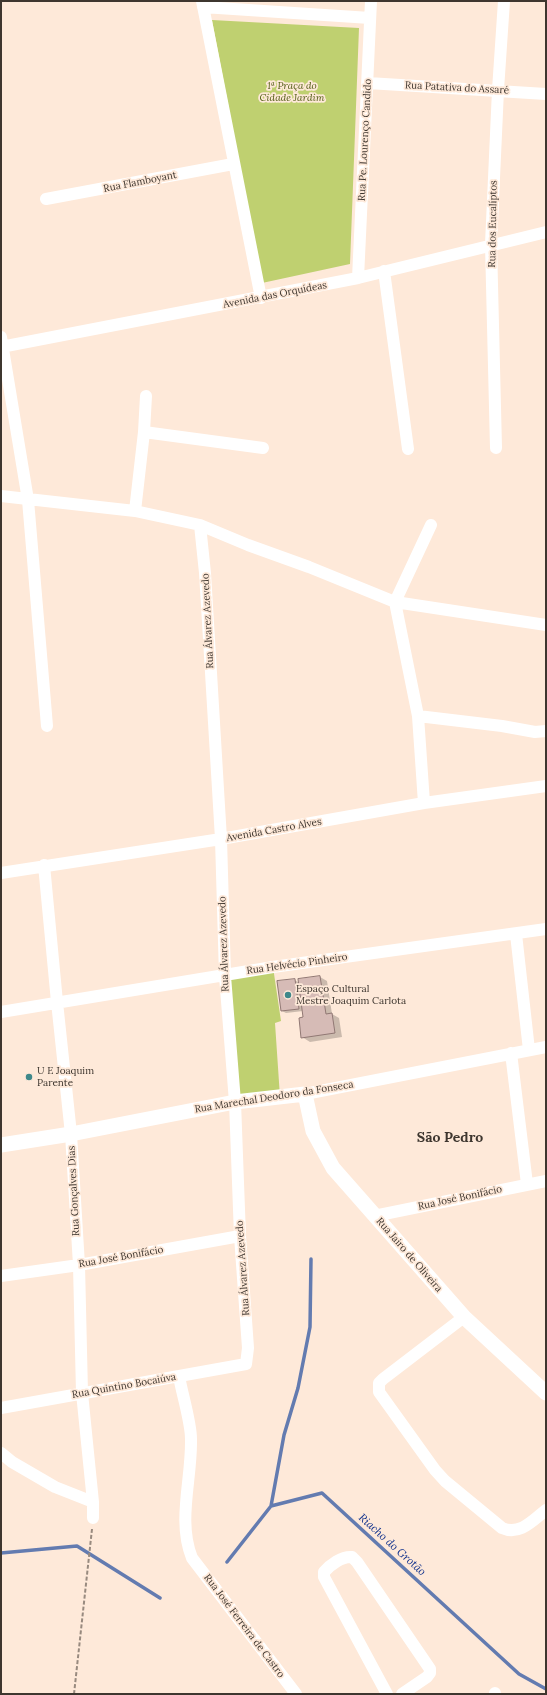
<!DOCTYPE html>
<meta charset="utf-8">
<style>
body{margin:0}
#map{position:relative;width:547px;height:1695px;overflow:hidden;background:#fee9d9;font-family:Lora,serif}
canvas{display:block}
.frame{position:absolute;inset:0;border:2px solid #3e362f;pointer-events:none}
</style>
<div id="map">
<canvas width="547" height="1695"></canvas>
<div class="frame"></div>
</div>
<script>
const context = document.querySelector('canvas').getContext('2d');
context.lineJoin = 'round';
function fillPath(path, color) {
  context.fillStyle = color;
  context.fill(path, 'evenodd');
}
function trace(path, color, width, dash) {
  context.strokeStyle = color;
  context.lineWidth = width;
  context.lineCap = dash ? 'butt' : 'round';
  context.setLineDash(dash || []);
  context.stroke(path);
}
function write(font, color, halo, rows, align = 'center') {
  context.font = font + ' Lora,serif';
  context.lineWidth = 3.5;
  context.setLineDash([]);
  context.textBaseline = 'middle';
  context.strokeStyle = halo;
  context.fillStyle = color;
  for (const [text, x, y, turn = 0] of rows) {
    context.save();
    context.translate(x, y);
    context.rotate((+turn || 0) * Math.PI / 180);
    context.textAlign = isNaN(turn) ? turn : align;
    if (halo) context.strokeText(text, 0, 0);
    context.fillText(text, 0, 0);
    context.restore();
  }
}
const green = new Path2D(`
 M212,20L359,28L350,264L262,283Z
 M273,967L281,1021L275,1023L280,1097L235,1102L225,976Z`);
const shadow = new Path2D(`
 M320,977L327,981L332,1014L339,1018L342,1037L310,1042L302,1037L304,1018L303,1011L286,1013L282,1011L294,980L300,983Z`);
const stream = new Path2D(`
 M271,1506L284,1435L298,1388L310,1327L311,1259
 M1,1553L77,1546L160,1598
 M227,1562L271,1506L322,1493L519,1674L546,1689`);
const building = new Path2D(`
 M320,976L326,1014L332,1013L335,1033L301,1038L299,1018L303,1017L298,979Z
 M295,979L299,1009L281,1011L277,981Z`);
const path = new Path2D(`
 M74,1694L92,1529`);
const minor = new Path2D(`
 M202,1L261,298
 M203,7L370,18
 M368,83L546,94
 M46,199L233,164
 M384,271L408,449
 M358,278L371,1
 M1,337L28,500L47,726
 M1,347L358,278L546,232
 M144,432L263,448
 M496,448L491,244L498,90L504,1
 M1,496L135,511L200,525L248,545L309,567L395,602L546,625
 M135,511L144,432L146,396
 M418,716L502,726L535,732L546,731
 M424,803L418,716L395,602L431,525
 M44,865L57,1002L71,1134L79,1265L82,1393L93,1502V1518
 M1,873L221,839L424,803L546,786
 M516,934L529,1050
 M1,1012L273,967L546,929
 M511,1053L527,1184
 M305,1094L546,1047
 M374,1216L546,1181
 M1,1276L79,1265L240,1236
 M464,1317L383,1379L379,1383V1392L435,1470L445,1481L502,1528C520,1536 533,1520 546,1510
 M179,1376C182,1394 191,1422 191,1439C192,1479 177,1521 192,1558L296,1694
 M1,1408L246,1364L248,1348L240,1236L235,1102L225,976L221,839L205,573L200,525
 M1,1453L12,1462L55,1487L93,1502
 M495,1693V1694
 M387,1694L324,1577V1572C330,1565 342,1556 352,1557L357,1562L430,1669V1673L427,1677L402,1694`);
const tertiary = new Path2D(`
 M1,1145L71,1134L235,1102L305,1094L313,1131L333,1168L464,1317L546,1393`);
const markers = [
 [288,995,4,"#3f888a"],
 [29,1077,4,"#3f888a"]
];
const parkNames = [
 ["1ª Praça do",292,86],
 ["Cidade Jardim",292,98]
];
const streetNames = [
 ["Rua Patativa do Assaré",457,88,3],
 ["Rua Pe. Lourenço Candido",365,140,-87],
 ["Rua Flamboyant",140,182,-11],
 ["Rua dos Eucalíptos",493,224,-89],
 ["Avenida das Orquídeas",275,295,-11],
 ["Rua Álvarez Azevedo",208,621,-93],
 ["Avenida Castro Alves",274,830,-10],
 ["Rua Álvarez Azevedo",224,944,-92],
 ["Rua Helvécio Pinheiro",297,964,-8],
 ["Rua Marechal Deodoro da Fonseca",274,1097,-9],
 ["Rua Gonçalves Dias",74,1191,-93],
 ["Rua José Bonifácio",460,1198,-12],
 ["Rua Jairo de Oliveira",409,1255,49],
 ["Rua José Bonifácio",121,1257,-10],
 ["Rua Álvarez Azevedo",243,1268,-94],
 ["Rua Quintino Bocaiúva",124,1386,-10],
 ["Rua José Ferreira de Castro",244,1626,53]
];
const poiNames = [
 ["Espaço Cultural",296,989],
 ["Mestre Joaquim Carlota",296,1001],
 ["U E Joaquim",37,1071],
 ["Parente",37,1083]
];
const waterNames = [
 ["Riacho do Grotão",392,1545,42]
];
const districtNames = [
 ["São Pedro",450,1138]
];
fillPath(green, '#bfd070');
fillPath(shadow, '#0003');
trace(stream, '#637bb0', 3.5);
fillPath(building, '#d6bbb6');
trace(building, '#907773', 1);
trace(path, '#988a7f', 2, [4, 2]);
trace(minor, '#fff', 12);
trace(tertiary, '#fff', 15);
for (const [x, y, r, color] of markers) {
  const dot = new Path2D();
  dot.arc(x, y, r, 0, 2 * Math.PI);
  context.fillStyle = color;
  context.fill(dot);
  trace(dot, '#fee9d9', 1.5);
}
write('italic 10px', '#545e17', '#fee9d9', parkNames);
write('10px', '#3e362f', '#fee9d9', streetNames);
write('10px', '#3e362f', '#fee9d9', poiNames, 'left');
write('italic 11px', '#11328d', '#fee9d9', waterNames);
write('bold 14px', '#3e362f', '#fee9d9', districtNames);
</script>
